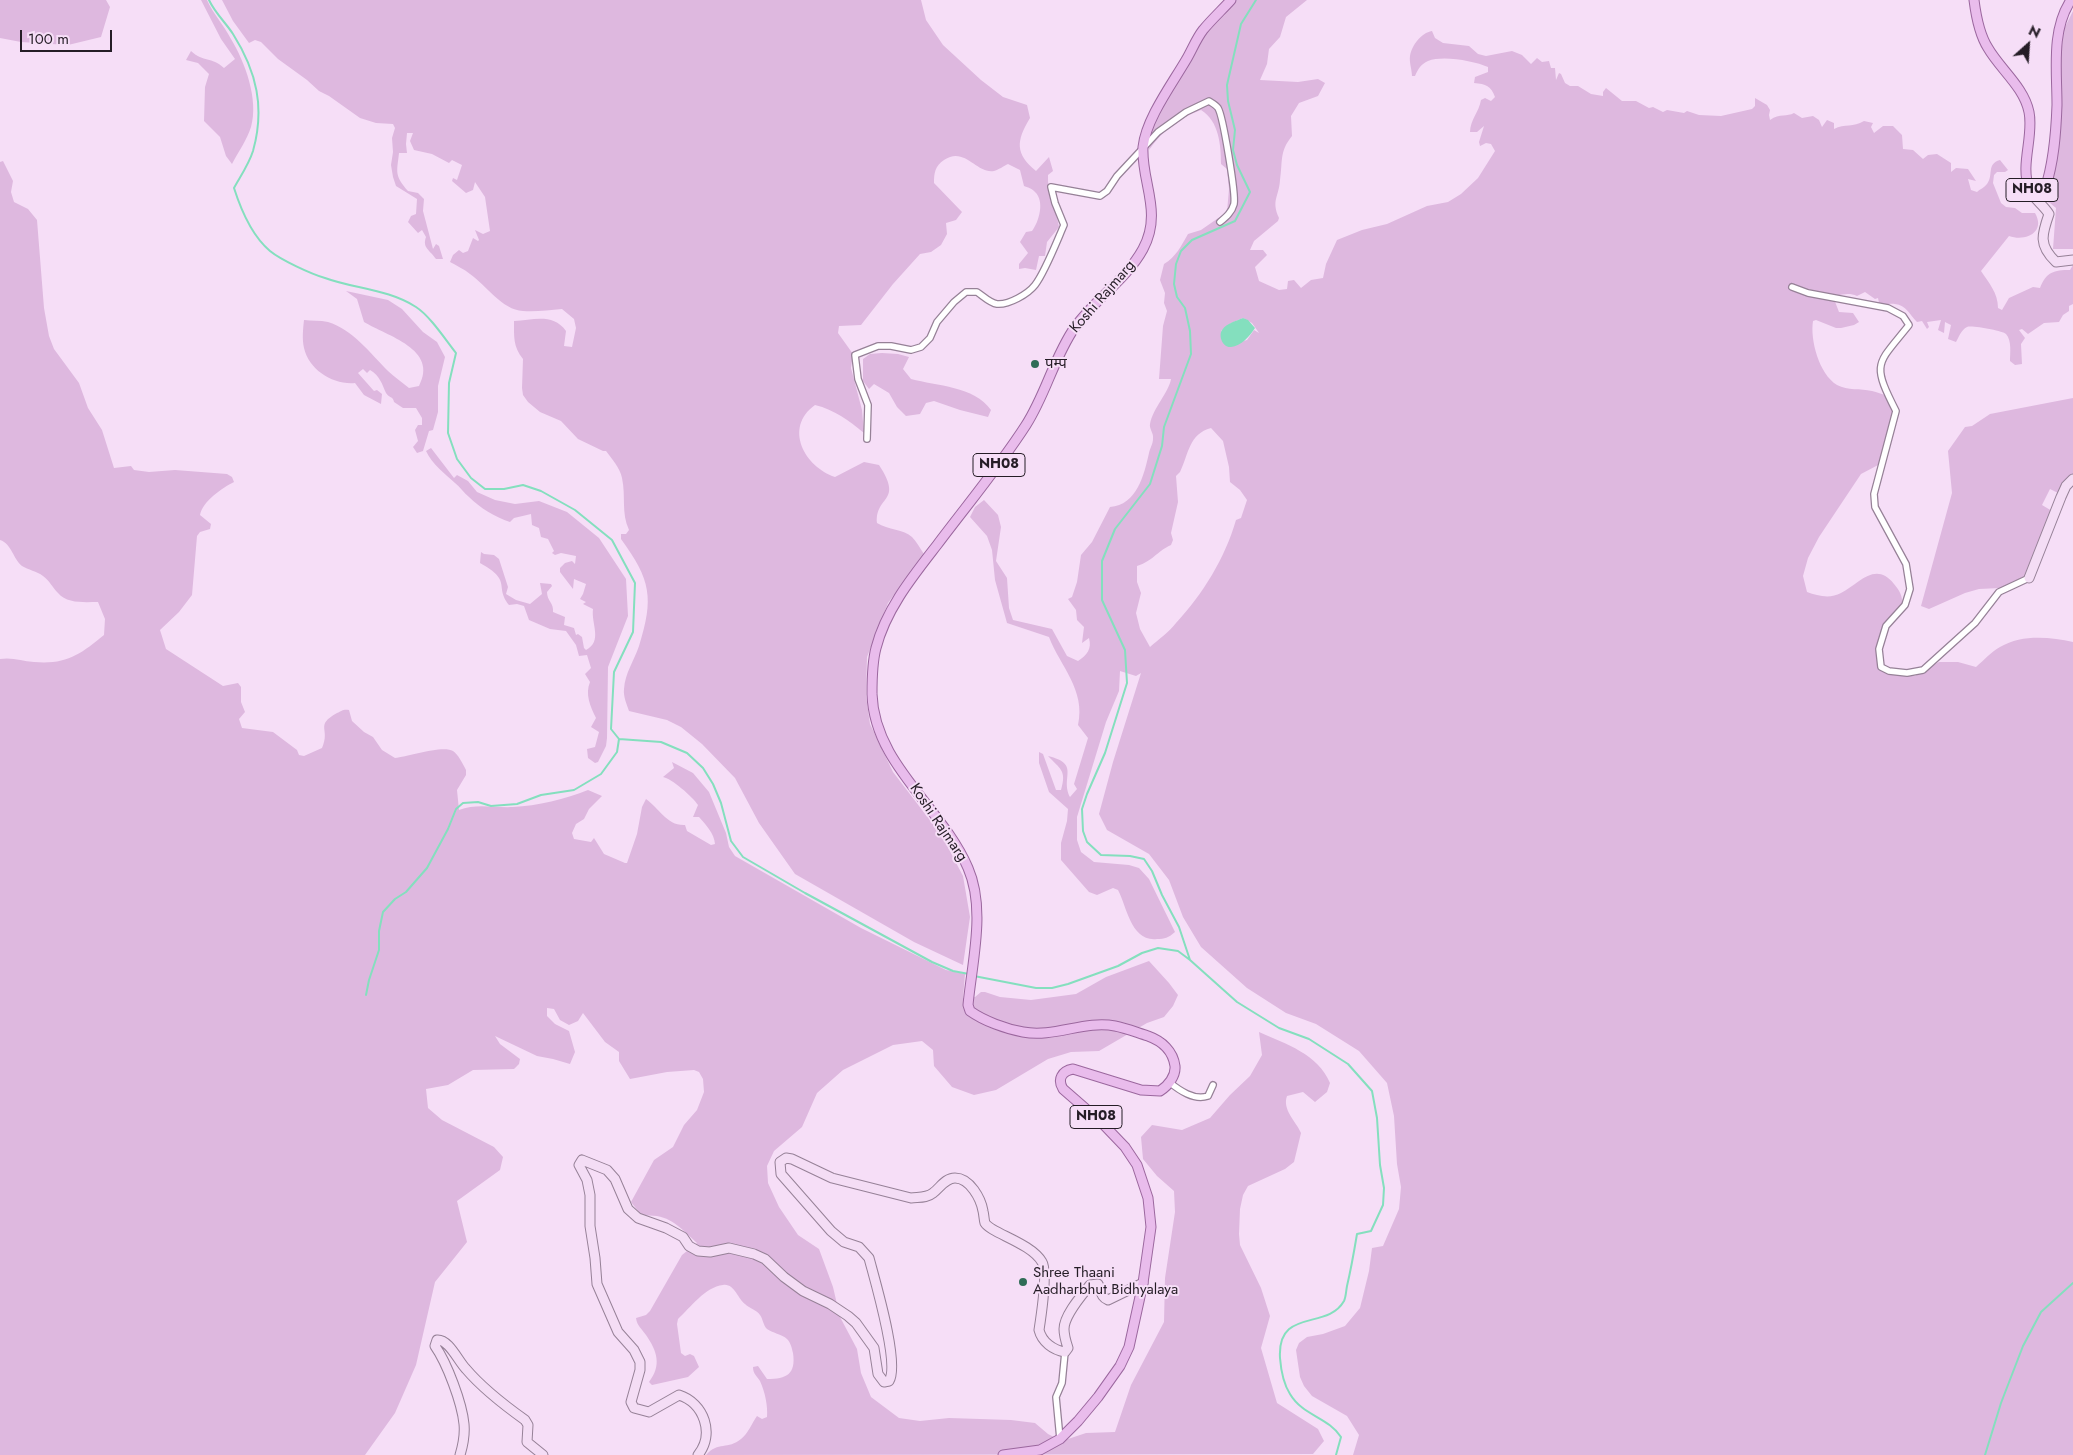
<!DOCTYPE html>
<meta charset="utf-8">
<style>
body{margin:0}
#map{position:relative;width:2073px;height:1455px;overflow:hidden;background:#f6def7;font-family:Jost,sans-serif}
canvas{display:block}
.north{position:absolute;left:2003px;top:20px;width:50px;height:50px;-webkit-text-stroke:4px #f6def7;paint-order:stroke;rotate:26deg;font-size:14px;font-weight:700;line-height:20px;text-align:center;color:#251d26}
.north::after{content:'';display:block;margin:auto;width:18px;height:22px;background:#251d26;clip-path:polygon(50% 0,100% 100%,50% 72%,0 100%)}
.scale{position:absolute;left:20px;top:30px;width:92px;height:22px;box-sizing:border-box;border:2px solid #251d26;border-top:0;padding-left:6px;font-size:15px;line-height:18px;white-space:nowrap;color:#251d26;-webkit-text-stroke:4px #f6def7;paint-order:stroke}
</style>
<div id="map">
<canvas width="2073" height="1455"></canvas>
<div class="north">N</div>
<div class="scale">100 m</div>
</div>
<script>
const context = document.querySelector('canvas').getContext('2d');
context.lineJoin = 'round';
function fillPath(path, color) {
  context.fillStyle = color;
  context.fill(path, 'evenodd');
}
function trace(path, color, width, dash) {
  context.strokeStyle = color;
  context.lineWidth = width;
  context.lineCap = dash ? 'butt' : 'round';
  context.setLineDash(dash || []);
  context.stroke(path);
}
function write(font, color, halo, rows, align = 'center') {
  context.font = font + ' Jost,"Noto Sans Devanagari",sans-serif';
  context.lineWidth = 4;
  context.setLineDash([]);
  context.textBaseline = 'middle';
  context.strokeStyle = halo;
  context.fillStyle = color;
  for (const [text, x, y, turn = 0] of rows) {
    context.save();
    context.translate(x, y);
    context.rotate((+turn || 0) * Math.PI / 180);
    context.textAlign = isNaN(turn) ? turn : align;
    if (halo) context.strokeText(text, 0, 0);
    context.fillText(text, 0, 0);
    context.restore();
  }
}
const green = new Path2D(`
 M0,0H106L110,7L101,37L68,45L21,42L0,38Z
 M201,0H207C213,14 224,25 231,39C245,62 259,100 251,127C247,140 238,152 232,164L226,156L220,137L204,121L205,87L209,74L198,63L186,60L191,51C204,63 211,56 224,68L235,59L221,39Z
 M222,0H921L926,20L943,45L981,80L1003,97L1027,105L1030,118C1016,141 1015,154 1036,171L1049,157L1053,171L1048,175C1047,194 1056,209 1059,227L1047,242L1045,256H1039L1036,270L1025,268L1019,269V264L1028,253L1020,242L1026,232L1032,231C1039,222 1045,201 1035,192C1033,189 1027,187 1024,186L1020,170L1008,164C1004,166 998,170 994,171C976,174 965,146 944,160C935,166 934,173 934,183L962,212L956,220L946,223L947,234L941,245L931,252L920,254L893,284L861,325L839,326L838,333L853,354L851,368L862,410L864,433C848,420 835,410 815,405C783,428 805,467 835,477L864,462L879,465C904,503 875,495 877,523C888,530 904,529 912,537C916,541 920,548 924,554L888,603L867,657L866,696L870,724L893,772L942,836L963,876L970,917L963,965L914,942L795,874L759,823L735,778L702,744L681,727L667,720L629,711C627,705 623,696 624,689C625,673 634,661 639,646C654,598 651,580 621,539V534H626L629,530C621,513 626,496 622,478C620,468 612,459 606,451H603L578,439L561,421L540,412L528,402L523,395L522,388L523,359C513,347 514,336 514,321C534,320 553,313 566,331L564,346L572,347L576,328L574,319L562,309C549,310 536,312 523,311C502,310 486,285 470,274C464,269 457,266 450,262L453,255L459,250L463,253L468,251L473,238L478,241L479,240L475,230L483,234L490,231L485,197L475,182L473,190L466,193L452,181L453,178L457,180L462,165L452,160L449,163L432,154L414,150L410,141L413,133H407L406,144L407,153H399C397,172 394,175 408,191L418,193L424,199L423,211L433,249L436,244L439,246L443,259H436C430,250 422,248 426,237L422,230L418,233L408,222L411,216L416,214L417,199L396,186L393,177L391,165L393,152L392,138L395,128L393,124L376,123L360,118L329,96L319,91L307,80L278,59L261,42L255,40L249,43L233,21Z
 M1234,0H1307L1286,17L1280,37L1269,49L1267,64L1260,80L1298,82L1318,79L1325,83L1318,96L1299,103L1291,116L1292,136C1279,152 1283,161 1280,180C1279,197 1271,200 1279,218L1278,221L1254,241L1250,250H1263L1267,255L1255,267L1259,281L1279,290L1287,289L1288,281L1294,280L1301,288L1311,280L1323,278L1326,264L1337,240L1362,230L1387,224L1427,206L1448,202L1461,194L1478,178L1495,151L1491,144L1486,143L1480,146L1479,142L1484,126L1477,132H1470C1470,120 1479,112 1481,100L1485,98L1491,101L1495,97C1491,86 1486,84 1474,83L1475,77L1488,72V67C1474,61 1443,55 1428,61C1421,64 1418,69 1415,76H1412C1412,70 1409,62 1410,56C1412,45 1421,33 1432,31L1435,38L1443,43L1469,46L1478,54L1486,56L1512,51L1522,55L1531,64L1537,58L1542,62L1549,61L1551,68H1555L1556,80L1559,73L1561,74L1565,83L1570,86H1578L1591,94L1603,96V92L1606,88L1622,101H1636L1649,108L1653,107L1663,112L1667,110L1684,113L1687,111L1699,115L1721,116L1752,109L1755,106V98L1767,105L1770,110L1769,115L1770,120C1780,113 1787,117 1794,113L1802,118L1813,116L1819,120L1822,127L1827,120L1834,123V129C1845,123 1853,128 1864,121L1873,123L1871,127L1874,133L1883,126H1893L1902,135L1903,149L1913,150L1923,159L1928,155L1937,154L1951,163V172L1956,168L1968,169L1976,181L1968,179L1971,190L1977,192C1980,189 1984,188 1987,184C1994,175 1986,164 2000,160L2008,170L2005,172H1997L1994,175L1993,183L2001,203L2006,207L2015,208L2022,213H2035C2046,232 2026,242 2009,236L1981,271C1989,283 1998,293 1998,308L2002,310L2009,298L2033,287L2040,288C2046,272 2054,270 2070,270L2073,265V304L2069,306V311L2063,315L2059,322L2044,323L2028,334L2022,329L2019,330L2025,338L2021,344L2022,364L2015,365L2010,361C2010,353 2012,341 2006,334C2003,331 1972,325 1967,327C1961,330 1959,337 1956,342L1948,339L1951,325L1945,322L1944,333L1938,330L1941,320L1927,322L1929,327L1927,329L1922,321L1917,322C1910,315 1906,305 1895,304C1889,303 1885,306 1879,303L1878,298L1875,299L1865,292L1857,296C1850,293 1844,294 1836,296L1834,299L1839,312L1853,313L1859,322L1854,325L1841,328H1836L1816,320L1813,321C1810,340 1819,374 1837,385C1848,391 1860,388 1872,391C1877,392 1882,394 1887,396L1893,410L1880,464L1861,474L1819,537L1808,558L1803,576L1807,592C1818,596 1830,599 1841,593C1858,585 1875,560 1894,584C1899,590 1903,596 1902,604C1901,612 1891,620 1887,627C1882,637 1881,653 1878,664L1885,673L1915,676L1939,662H1958L1976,667C1984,660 1991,652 2000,647C2022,634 2050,637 2073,642V1455H1353L1359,1435L1347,1416L1312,1396L1304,1386L1300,1377L1296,1350L1299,1343L1307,1337L1323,1334L1345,1326L1360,1308L1369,1271L1372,1248L1383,1246L1399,1209L1401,1187L1397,1164L1394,1116L1387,1083L1359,1051L1316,1024L1286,1013L1247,988L1201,947L1183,917L1169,880L1149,854L1107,830L1099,814L1113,762L1141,673L1136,676L1120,671L1119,691L1106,722L1077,817V840L1081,852L1094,862L1129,865L1139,868L1149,879L1175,932C1168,938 1165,939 1157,939C1131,942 1127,907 1118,890L1113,888L1097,895L1089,892L1061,860V843L1067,821L1068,809L1049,792L1039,763V752L1043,754L1056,790H1061C1067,770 1060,769 1048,756C1081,764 1060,777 1070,797L1077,789L1074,784L1088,738L1078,725C1086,690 1060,666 1049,637L1007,623L995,580L992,550L987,536L970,517L975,507L984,500L998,515L1001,527L996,561L1007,578L1009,608L1013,620L1052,629L1067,656L1078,661C1087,655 1092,649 1089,638L1082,643L1084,627L1077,620L1076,610L1068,599L1072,597L1077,582L1081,555L1092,542L1110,507C1137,505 1144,475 1149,453C1150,448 1153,444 1153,439C1154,433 1149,429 1150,424C1153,408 1169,392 1171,379H1159L1163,326L1167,311L1164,303L1165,293L1160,280L1164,264C1176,257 1181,246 1188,234L1201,230L1227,212L1229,189L1227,169L1221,164C1221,145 1219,121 1201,110C1179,118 1162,131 1149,150L1153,121L1200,39ZM1243,318L1252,323L1259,333L1254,330L1247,340L1240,342L1221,331L1231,323ZM1211,428L1223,441L1229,467L1230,482L1240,490L1247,500L1241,518L1236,520C1225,558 1203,594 1176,623C1169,632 1159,639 1150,647L1140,629L1136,613L1141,593L1137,582V566C1153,561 1156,552 1171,545L1173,540L1171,533L1178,502L1176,476L1180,472C1189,453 1189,434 1211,428Z
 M2073,11V249H2053L2056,208L2050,203L2038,199L2048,188L2059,125L2061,88L2060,63L2064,29Z
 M3,161L13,181L11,192L14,202L28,209L37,220L44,308L49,336L54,349L79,383L88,408L102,430L114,468L131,466L134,470L149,472L175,470L227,474L232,477L234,482C222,488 203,501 200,515L211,524L210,529L200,532L197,536L192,595L179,612L160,630L166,649L223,686L238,683L241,687V702L245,712L239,719L242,728L273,732L297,750L299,755L304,756L322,748C331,728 314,726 337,713C342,711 343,709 349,710L352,721L364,732L373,737L382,750L395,758C408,757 442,745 453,751C458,754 463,764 466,770V775L457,790L459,810C476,803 495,808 513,807C537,806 566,799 588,790L602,796L589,809L584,819L576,824L572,833L574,839L591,842L594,838L604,854L625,863H627L637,834L642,807L646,799C659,808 667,826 685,825L687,831L711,845L715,844C714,833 706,825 699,817H693L698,805C693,797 671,778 663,777L674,768L672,762L693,773L709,792L726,833L729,847L735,856L861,928L946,970L965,974L963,998L975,997L981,992H985L1000,997L1031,1000L1076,994L1106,977L1149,961L1169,983L1178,995L1173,1006L1164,1017L1147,1023L1099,1051L1071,1052L1048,1059L996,1090L974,1095L952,1087L934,1066L933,1050L922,1041L893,1045L843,1070L817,1093L802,1127L774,1151L767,1166L768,1183L779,1207L798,1235L819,1249L833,1287L840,1317L857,1349L861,1373L871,1397L899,1418L920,1421L949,1418L1011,1420L1035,1423L1048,1434L1062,1441L1086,1433L1115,1432L1131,1385L1164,1322L1165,1278L1175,1212L1174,1191L1157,1176L1143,1159L1141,1137L1152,1125L1182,1130L1210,1118L1230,1095L1250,1076L1262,1055L1259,1032C1286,1044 1318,1054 1330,1083L1327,1092L1315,1102L1303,1092L1287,1096C1282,1110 1296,1121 1301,1133L1294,1162L1285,1169L1248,1186L1243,1195L1240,1209L1239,1234L1240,1245L1261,1288L1270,1316L1261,1348L1277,1403L1318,1429L1324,1441L1313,1454L706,1455C718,1441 728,1450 741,1439C748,1434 752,1423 757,1416L762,1419L767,1417C768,1406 765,1392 760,1381C757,1376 753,1374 753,1367L758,1366L767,1379C787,1379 796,1374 793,1353C792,1349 791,1343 787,1339C782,1334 772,1333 767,1329C763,1325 763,1319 760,1315C757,1310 749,1308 745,1304C738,1299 734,1283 723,1285C705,1287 690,1308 678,1319L677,1324L681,1353L685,1356L690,1354L694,1356L699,1367L688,1377L652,1385L649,1382C662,1365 657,1351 646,1335C642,1329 637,1326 636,1318L646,1315L650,1311L682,1255L697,1243C678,1226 669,1213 642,1216L631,1202L654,1160L673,1147L684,1125L697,1110L704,1092L703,1079L699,1072L694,1070L667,1072L630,1079L619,1061V1052L605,1042L583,1013L578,1021L569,1025L560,1020L554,1009L547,1008V1016L555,1024L569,1031L575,1052L570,1064L553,1059L537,1056L495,1036L500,1044L520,1059L519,1064L514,1069L473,1070L448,1085L426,1089L428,1108L442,1120L494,1147L503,1157L500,1170L457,1201L467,1242L435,1282L416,1365L395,1413L365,1455H0V659C12,657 22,661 34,662C66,665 81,654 104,635L105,619L98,602C85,602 67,604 58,593C52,587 50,581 43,576C37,571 28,570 22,566C13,559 12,544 0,540V162Z
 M346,291L388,300L402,309L423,332L437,342L445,357L438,386V412L433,430L429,431L423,451L417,453L413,447L418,441L415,430L418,425H422V418L416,408H403L394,402C393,396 389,398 386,393C382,384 380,376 370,370L367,373L363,369L358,373L374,391L377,390L382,394L381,404L364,395L355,383C333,385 309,370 304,348C302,339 303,329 304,320C312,321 320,320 328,322C352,329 371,354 388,371C394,377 402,382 409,388L419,386C439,349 387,336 364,322L357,299Z
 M882,353L898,354L909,357L903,369L911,379C937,386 974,386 991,410L988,417L960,410L934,401L926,403L920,414L906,416L897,407L889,393L874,384L869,389L863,381V359L870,354Z
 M2073,398V476L2058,493L2050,489L2042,505L2052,511L2029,574L2000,588L1979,589L1965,593L1929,609L1921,606L1952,493L1948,451L1965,427L1972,426L1990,414Z
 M431,448L454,478L457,475L468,481L477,492L495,500L515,504L539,501L567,512L599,538L626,579L628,616L608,667L607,738L606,746L598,762L595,763L588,758L587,749L595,747L599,732L591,727L596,718C590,706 585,694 590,682L585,674L591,668L587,655L579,656L576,645L566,631L550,629L529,620L524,606L517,604L509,605C494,586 513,581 480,563L481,552L484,554L494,555L499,559L508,587L506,594L516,600L530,604L542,594L540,583L551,584L552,586L547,592C547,601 554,603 553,612L565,617L564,625L574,628L576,635L578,634L582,637L584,648L586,650C603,641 591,624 593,609L583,604L586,602L580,599L583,594L586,584L574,579L573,589L560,572V568L565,563L572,561L575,564L576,556L561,553L555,555L552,553L554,551L548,539L541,537L539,528L532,525L531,514L514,518L510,522C495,517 480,508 469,497C464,493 460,487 455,483C445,474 432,464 426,451Z`);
const water = new Path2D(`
 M1243,318L1248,320L1255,328C1250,336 1241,346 1231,347C1223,348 1218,336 1222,330C1227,323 1236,321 1243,318Z`);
const stream = new Path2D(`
 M209,0C215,13 226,23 233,34C257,72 265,108 253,151C249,164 240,177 234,188C241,210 251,235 270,251C281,260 311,274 325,278C355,289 388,289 416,307C430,316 445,339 456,353L449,383L448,433L457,459L471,478L485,489H504L523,485L541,491L575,510L612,540L635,583L633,632L614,672L611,729L619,739L617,752L601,774L574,790L541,795L517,804L491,806L478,802L463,803L456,809L448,829L427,868L406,892L395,899L383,912L379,931V950L369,980L366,995
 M619,739L661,742L687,753L703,768L713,784L721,803L731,841L743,857L805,893L932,962L953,971L969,974
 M1190,960L1179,927L1162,895L1152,871L1144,859L1130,856L1101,855L1087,842L1083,831L1082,809L1087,794L1105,753L1127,683L1125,650L1102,600V561L1115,529L1150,484L1162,446L1164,427L1191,354L1190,331L1185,308L1177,297L1174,284L1176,264L1181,251L1192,240L1235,221L1250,192L1237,165L1233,150L1235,130L1228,101L1227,85L1241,24L1256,0
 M974,976L1036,988H1052L1068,984L1118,966L1142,953L1158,948L1178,951L1190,960L1237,1002L1279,1028L1309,1039L1348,1064L1372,1091L1377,1118L1380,1165L1384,1188L1383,1205L1371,1231L1357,1234C1354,1252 1351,1269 1347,1286C1346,1291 1346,1297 1344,1301C1327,1331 1277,1307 1280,1358C1281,1371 1283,1383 1290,1394C1303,1416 1328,1417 1341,1437L1336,1455
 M1985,1455L2001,1403L2023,1346L2041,1312L2073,1283`);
const street = new Path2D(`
 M1792,287L1808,293L1888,308L1903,316L1909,325C1877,365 1871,362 1896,411L1874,494L1875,507L1906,564L1910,589L1905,605L1886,626L1879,649L1881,667L1889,671L1907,673L1923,670L1975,623L1999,592L2029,578
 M867,439L868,405L858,379L855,355L878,346H891L911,350L921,347L930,338L937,322L954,302L966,292H977C983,296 990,303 997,304C1009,305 1028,294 1035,285C1045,272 1057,241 1064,225L1055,203L1051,187L1100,196L1107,191L1117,176L1158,132L1186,112L1209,101C1212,103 1216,105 1218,108C1223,116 1236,194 1234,204C1232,212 1226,217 1220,222
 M1169,1082C1179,1090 1194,1101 1208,1096L1213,1085
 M1060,1439L1056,1397L1062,1383L1065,1352`);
const secondary = new Path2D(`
 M2029,188C2033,199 2043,204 2049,214C2042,234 2038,245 2056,262L2073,260
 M2029,578L2061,497L2066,486L2073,479
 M460,1455C463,1445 465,1434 464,1424C462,1403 447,1363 435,1346L437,1340C449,1339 458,1361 466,1369C483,1389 504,1405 525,1420L528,1425L527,1442L543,1455
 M698,1455C715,1434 704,1403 679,1395L649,1412L634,1408L631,1402L640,1370V1362L634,1350L618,1332L597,1284L595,1258L590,1226V1195L587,1180L579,1165L582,1160L607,1170L615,1179L628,1209L638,1218L666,1228L683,1237L689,1246L698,1251L710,1252L729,1248L754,1254L765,1259L784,1277L803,1291L830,1304L848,1316L856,1323L874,1348L878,1374L884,1382L889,1381C900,1364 875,1281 869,1258L859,1247L844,1242L831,1231L781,1174L780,1162L786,1158L792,1159L832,1178L911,1198C919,1197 927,1198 933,1193C940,1188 945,1178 955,1178C970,1178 981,1199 983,1211C984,1215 984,1220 985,1223C991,1233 1031,1243 1042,1262C1048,1271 1041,1317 1039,1330C1042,1342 1053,1350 1065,1352L1068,1348C1066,1342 1064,1335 1064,1329C1064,1315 1082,1295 1090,1285L1098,1284C1103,1291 1099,1296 1108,1300L1143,1283`);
const primary = new Path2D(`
 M1974,0C1976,16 1979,34 1988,48C2000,69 2024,87 2029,112C2034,136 2020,165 2029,188L2038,192L2045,189C2054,162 2056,133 2057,105C2057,70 2051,30 2071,0
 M1003,1455L1040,1450L1060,1439L1078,1421L1098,1397L1120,1366L1129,1347L1143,1283L1151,1227L1148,1198L1137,1165L1125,1147L1102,1123L1063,1089C1057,1079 1062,1071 1073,1069L1141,1090L1160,1091C1168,1086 1176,1076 1175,1066C1173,1051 1162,1041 1148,1036C1138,1033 1126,1028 1115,1026C1085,1020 1054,1038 1023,1032C1006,1029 984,1021 970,1011L968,1005C972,962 986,909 968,868C942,807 874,764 872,694C872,679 872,663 876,648C886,609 913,576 937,545C967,505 999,467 1026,425C1046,394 1054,357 1075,327C1095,299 1126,280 1143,249C1163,212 1141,182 1143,147C1146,119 1172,84 1186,60C1192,50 1196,39 1203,30C1212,19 1222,10 1231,0`);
const markers = [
 [1035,364,5,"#2f6c57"],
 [1023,1282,5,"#2f6c57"]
];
const shields = [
 [2032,190,52],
 [999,465,52],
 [1096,1117,52]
];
const shieldNames = [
 ["NH08",2032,190],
 ["NH08",999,465],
 ["NH08",1096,1117]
];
const streetNames = [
 ["Koshi Rajmarg",1103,297,-49],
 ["Koshi Rajmarg",938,823,56]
];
const poiNames = [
 ["पम्प",1045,364],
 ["Shree Thaani",1033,1273],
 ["Aadharbhut Bidhyalaya",1033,1290]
];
fillPath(green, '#deb8df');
fillPath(water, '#84dfbe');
trace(stream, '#84dfbe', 2);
trace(street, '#968197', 8);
trace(secondary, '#968197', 11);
trace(primary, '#9b679e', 11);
trace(street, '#fff', 5.5);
trace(secondary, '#f4ddf5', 9);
trace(primary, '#e9bcec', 9);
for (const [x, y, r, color] of markers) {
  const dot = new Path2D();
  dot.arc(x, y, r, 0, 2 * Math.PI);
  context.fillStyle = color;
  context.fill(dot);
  trace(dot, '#f6def7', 2);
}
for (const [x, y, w] of shields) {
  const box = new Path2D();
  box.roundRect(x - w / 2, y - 11.5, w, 23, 4);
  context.fillStyle = '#f6def7';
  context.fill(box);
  trace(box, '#251d26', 1);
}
write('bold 14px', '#251d26', null, shieldNames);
write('15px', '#251d26', '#f6def7', streetNames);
write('15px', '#251d26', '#f6def7', poiNames, 'left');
</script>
